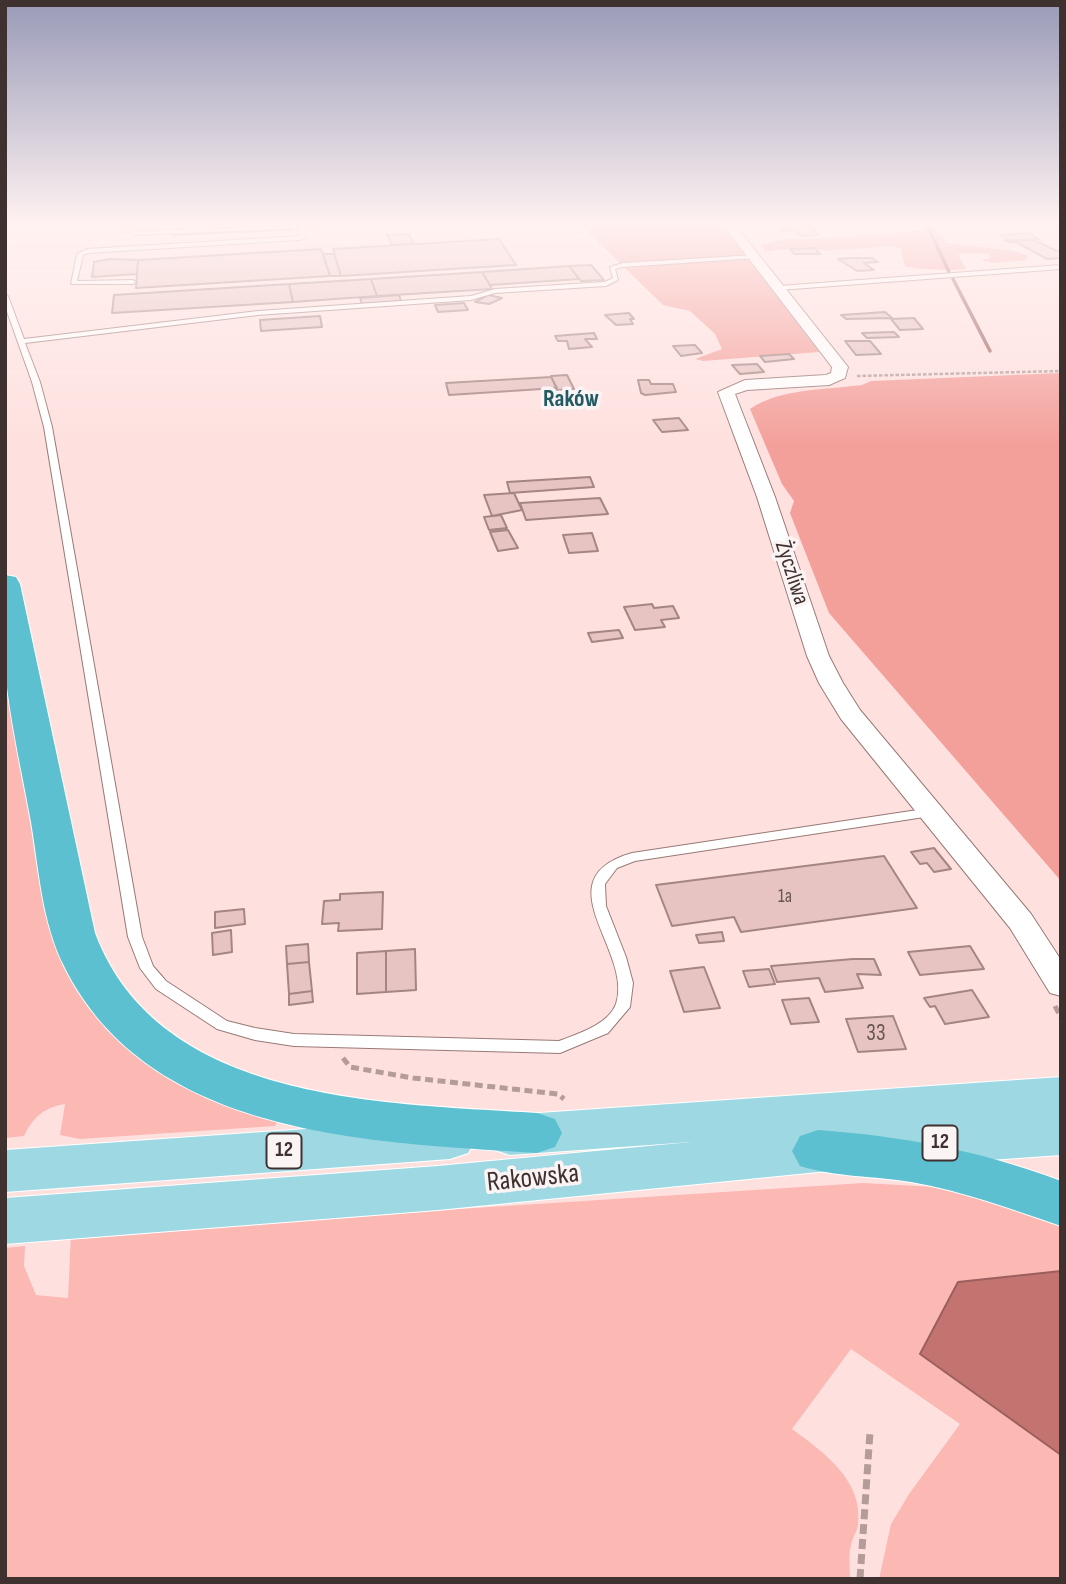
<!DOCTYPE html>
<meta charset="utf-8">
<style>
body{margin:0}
#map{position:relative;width:1066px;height:1584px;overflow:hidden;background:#fee1df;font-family:"Sofia Sans Condensed",sans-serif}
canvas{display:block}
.frame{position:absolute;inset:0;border:7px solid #3f3130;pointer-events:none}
</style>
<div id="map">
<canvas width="1066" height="1584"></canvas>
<div class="frame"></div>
</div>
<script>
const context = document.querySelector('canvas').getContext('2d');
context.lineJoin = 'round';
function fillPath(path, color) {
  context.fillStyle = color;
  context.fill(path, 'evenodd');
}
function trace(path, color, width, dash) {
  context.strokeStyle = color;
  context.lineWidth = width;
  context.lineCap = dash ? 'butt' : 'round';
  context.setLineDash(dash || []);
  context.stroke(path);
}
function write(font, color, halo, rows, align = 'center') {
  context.font = font + ' "Sofia Sans Condensed",sans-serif';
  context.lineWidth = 7;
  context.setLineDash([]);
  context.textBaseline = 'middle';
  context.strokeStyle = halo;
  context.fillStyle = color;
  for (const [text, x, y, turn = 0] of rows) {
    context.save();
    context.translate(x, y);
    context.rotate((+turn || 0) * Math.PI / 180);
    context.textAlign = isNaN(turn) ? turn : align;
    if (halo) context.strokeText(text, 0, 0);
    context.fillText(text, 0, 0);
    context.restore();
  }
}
const green = new Path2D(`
 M5,651L99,1017L132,1051L173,1078L280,1117L275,1126L80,1139L60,1135L65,1104C45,1107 33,1117 24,1136L5,1138Z
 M863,1183L937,1187L1061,1221V1579H879L891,1524L909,1494L960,1424L851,1349L792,1429C822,1451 864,1480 858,1525C857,1532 852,1538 851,1545C848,1556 850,1568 850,1579H5V1248L25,1246L24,1266L36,1295L68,1298L71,1234Z`);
const forest = new Path2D(`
 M581,225H722L819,352L703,361L695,359L722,349L715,334L690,311L663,305Z
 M935,229L946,243L1014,251L1028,256L1026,260L994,263L981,260L991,258L989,254L964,253L958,255L966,269C958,271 915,270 905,266L901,249L894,246L826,251L804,247L765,252L761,245L787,239H821Z
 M1061,373V881L829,613L790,513L794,501L782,484L750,409C780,388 826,390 862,385L871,381Z`);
const water = new Path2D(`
 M1061,1271V1455L920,1354L958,1282Z`);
const stream = new Path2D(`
 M927,225L949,272
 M173,234L291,229
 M953,279L990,351`);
const building = new Path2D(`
 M812,225L817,229H811L819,235L801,236L793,230L782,231L777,227Z
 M1029,233L1039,239L1010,241L1000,235Z
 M409,234L414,244L392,245L387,235Z
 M499,239L516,265L341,276L333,249Z
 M1032,239L1061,253V258L1047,259L1018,243L1004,241Z
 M814,248L820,254H794L790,249Z
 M321,249L330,276L136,288L138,260Z
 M323,254H334L341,276H330Z
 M851,258H872L878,262L864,263L874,270L857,271L838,259Z
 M109,259L138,260L137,274L92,277L94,262Z
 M591,265L604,280L581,281L569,266Z
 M569,266L579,279L490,285L482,272Z
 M482,272L492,289L377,296L371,279Z
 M371,279L377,296L293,302L289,284Z
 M289,284L293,302L112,313L114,295Z
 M399,295L401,301L362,304L360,298Z
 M488,295L502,298L489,304L475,302Z
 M464,303L468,310L438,312L435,305Z
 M885,312L892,318L846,319L841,315Z
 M629,313L634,319H630L633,324L616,325L605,315Z
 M320,316L322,327L261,331L260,320Z
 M914,318L923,329L900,330L891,319Z
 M894,332L899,337L867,338L862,333Z
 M594,333L597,339H585L592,347L569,349L567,341H558L555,336Z
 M845,341H870L881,354L856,355Z
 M695,345L702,353L681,356L673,346Z
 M789,354L794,359L765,362L760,356Z
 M757,364L764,372L740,374L732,365Z
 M567,375L574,389L557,390L551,376Z
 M551,377L557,388L449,395L446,383Z
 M638,380H649L651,384H673L676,392L645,395L641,393Z
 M679,418L688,430L662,432L653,420Z
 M590,477L594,487L510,493L507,482Z
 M514,493L522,510L492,516L484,495Z
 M600,498L608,514L526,520L520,503Z
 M501,515L507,528L489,530L484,517Z
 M508,530L518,548L498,551L490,532Z
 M592,533L598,551L569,553L563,535Z
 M652,604L654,608L673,606L679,618L661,620L665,627L635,630L624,607Z
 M619,630L623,638L592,642L588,633Z
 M934,848L951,869L934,872L927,863L920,864L911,852Z
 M884,856L917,908L741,932L734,917L672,926L656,885Z
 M383,892L382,929L338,931L339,923L322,924L324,901L340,900V894Z
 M244,909L245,924L215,928V912Z
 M231,930L232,952L213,955L212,933Z
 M722,932L724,941L699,943L696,935Z
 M308,944L309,962L287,964L286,946Z
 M970,946L984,969L920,975L908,952Z
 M415,949L416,990L386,992V951Z
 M386,951V992L357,994V953Z
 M853,959H874L881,975L857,974L863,988L825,992L819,978L777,982L771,966Z
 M309,962L312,991L289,994L287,964Z
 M704,967L720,1008L684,1012L670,971Z
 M769,969L775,984L749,987L743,971Z
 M972,990L989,1017L945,1024L935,1006L930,1007L924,998Z
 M312,991L313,1002L289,1005V994Z
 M809,998L819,1022L791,1024L782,1000Z
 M893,1016L906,1049L858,1052L846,1019Z`);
const pathFar2 = new Path2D(`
 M1051,225L1061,231
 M857,376L1061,371`);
const pathFar1 = new Path2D(`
 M1055,1006L1061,1018
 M343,1058L350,1067L413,1078L558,1094L564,1099`);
const path = new Path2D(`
 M860,1579L870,1432`);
const service = new Path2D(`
 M124,225H130V229L137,231L325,225L305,227L306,237L299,240L88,253L83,255L77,281L133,280L136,282L133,284H71L77,254L87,249L300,236L299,228L137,235L125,231Z
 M755,255L757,258L623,267L615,269L618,280L606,286L495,293L471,300L258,315L25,343L40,382L52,427L142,937L153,966L166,981L227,1021L255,1028L294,1034L559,1041C577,1034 608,1025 616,1004C634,951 541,879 632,853L931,808L937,812L931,816L635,861L617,868L605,884L606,906L626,957L633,983L630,1007L608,1033L560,1053L294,1046L255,1040L217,1029L156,989L140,968L128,937L44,427L32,382L5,306V294L8,296L24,339L258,311L471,296L495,289L605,282L613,278L610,267L623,263Z
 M1061,265V269L779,290L776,288L779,286Z`);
const minor = new Path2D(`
 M723,225H735L848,367L845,378L829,385L747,390L735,394L775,497L829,656L843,683L860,710L1031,914L1061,960V996L1050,993L1010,928L841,719L819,683L807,656L757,497L718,392L745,380L826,375L831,373L832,367Z`);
const primary = new Path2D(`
 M1061,1077V1155L818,1172L438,1210L5,1244V1198L438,1166L691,1142L510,1155L492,1149L484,1135L492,1121L510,1115Z
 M450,1119L468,1125L476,1139L468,1153L450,1159L5,1192V1150Z`);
const motorway = new Path2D(`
 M5,575L16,577L20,584L95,933C159,1104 385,1103 537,1113L555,1119L562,1133L555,1147L537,1153C371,1142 149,1138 64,966C42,922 39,870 31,822C22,772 10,721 5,670C2,639 5,606 5,575Z
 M818,1130C902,1136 982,1151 1061,1181V1226C1011,1209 963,1191 911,1182C875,1176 835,1177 800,1166L792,1151L800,1136Z`);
const numberNames = [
 ["1a",785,897]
];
const shields = [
 [940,1143,35],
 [284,1151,35]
];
const shieldNames = [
 ["12",940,1143],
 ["12",284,1151]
];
const streetNames = [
 ["Życzliwa",791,573,72]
];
const nearNumbernames = [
 ["33",876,1034]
];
const farDistrictnames = [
 ["Raków",571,400]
];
const nearStreetnames = [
 ["Rakowska",533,1179,-6]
];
fillPath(green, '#fcb9b4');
fillPath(forest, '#f39f9a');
fillPath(water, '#c37470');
trace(water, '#9b605d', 2);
trace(stream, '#9b605d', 3.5);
fillPath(building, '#e7c4c2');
trace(building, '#a48582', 2);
trace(service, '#987976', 2);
trace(minor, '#987976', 2);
trace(primary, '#fff', 2);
trace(motorway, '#fff', 2);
trace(pathFar2, '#b39c9a', 2.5, [3.5, 2]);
trace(pathFar1, '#b39c9a', 5, [8, 4.5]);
trace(path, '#b39c9a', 7, [10, 5]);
fillPath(service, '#fff');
fillPath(minor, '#fff');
fillPath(primary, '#9ed9e3');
fillPath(motorway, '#5dc0d1');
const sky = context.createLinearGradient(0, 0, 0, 447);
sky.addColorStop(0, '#999ab8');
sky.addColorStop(0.5, '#fff2f1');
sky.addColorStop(1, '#fff2f100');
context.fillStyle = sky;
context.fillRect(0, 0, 1066, 447);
write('19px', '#695654', null, numberNames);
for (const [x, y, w] of shields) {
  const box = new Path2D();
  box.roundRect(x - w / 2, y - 17.5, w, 35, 5);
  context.fillStyle = '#fbf4f4';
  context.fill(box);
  trace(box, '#3f3130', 2);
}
write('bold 21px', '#3f3130', null, shieldNames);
write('23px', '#3f3130', '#fbf4f4', streetNames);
write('23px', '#695654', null, nearNumbernames);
write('bold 24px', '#215a63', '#fbf4f4', farDistrictnames);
write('28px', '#3f3130', '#fbf4f4', nearStreetnames);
</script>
